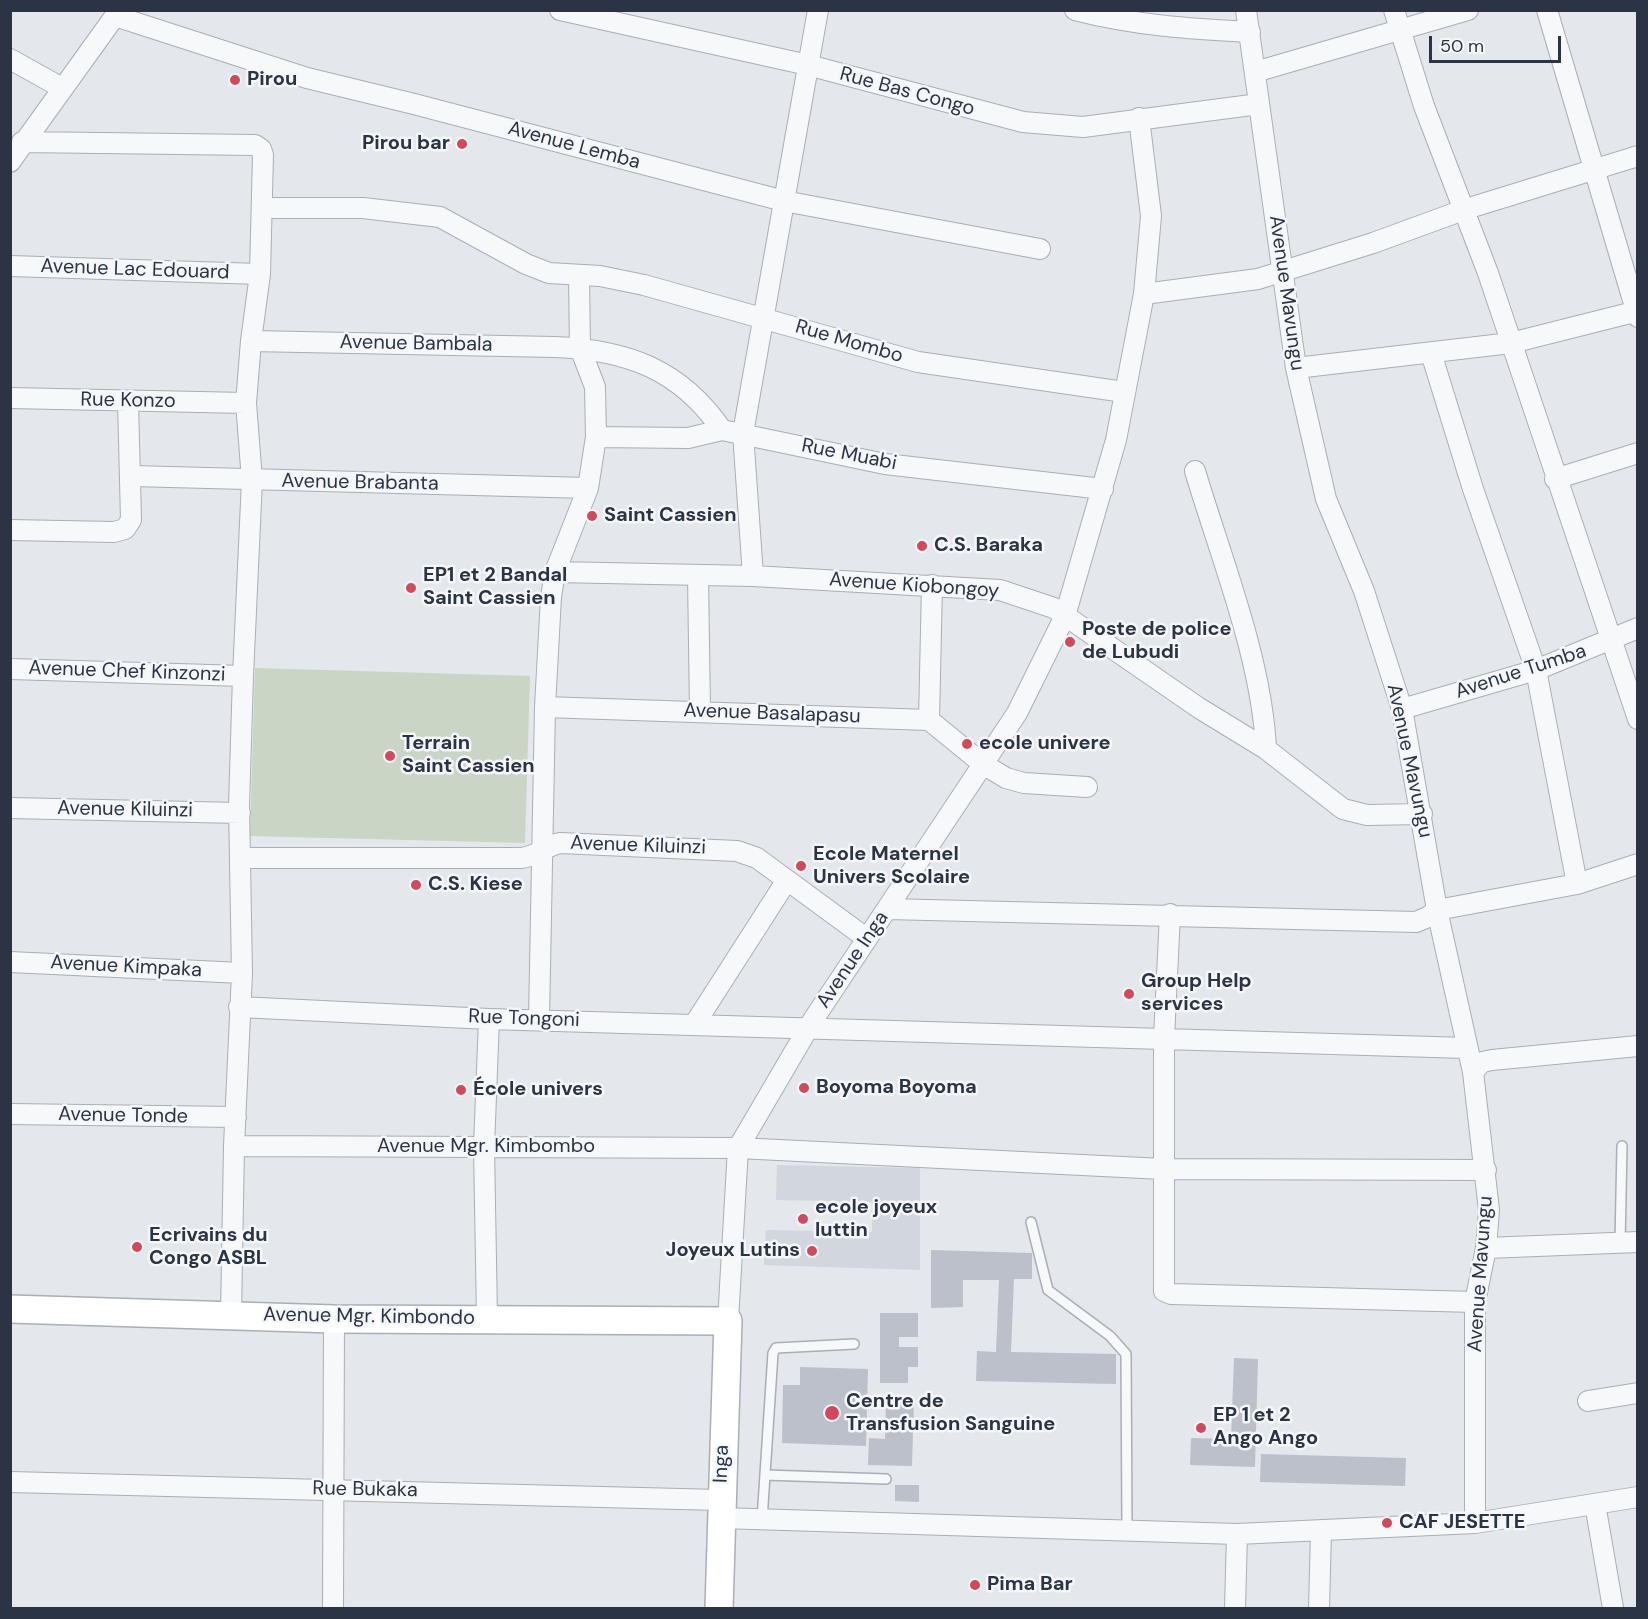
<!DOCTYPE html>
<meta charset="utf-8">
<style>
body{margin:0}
#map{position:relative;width:1648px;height:1619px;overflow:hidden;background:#e4e7ec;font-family:"DM Sans",sans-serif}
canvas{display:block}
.frame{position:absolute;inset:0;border:12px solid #2b3445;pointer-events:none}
.scale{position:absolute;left:1429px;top:36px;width:132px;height:27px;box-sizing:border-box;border:3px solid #2b3445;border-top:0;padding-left:8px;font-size:18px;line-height:21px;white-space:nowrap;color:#2b3445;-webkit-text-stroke:4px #f4f6f9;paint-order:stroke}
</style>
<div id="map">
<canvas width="1648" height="1619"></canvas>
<div class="frame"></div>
<div class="scale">50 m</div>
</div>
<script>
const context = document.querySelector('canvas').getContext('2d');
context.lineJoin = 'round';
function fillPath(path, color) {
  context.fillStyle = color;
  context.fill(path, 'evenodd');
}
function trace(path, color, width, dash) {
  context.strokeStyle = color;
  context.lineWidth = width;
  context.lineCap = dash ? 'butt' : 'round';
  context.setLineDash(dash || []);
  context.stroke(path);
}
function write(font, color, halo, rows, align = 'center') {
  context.font = font + ' "DM Sans",sans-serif';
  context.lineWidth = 5;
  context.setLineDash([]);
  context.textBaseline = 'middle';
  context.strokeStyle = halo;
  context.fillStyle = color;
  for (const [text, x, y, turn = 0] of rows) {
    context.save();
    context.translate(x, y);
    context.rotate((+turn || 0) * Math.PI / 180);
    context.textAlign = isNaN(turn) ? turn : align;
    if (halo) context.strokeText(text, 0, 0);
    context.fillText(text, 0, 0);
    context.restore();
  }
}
const built = new Path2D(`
 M777,1165L920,1168V1270L764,1265L766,1230L872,1232V1202L776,1200Z`);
const green = new Path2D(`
 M255,668L530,676L525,843L250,836Z`);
const building = new Path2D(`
 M931,1250L1032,1253V1279H1014L1011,1352L1116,1354V1384L976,1381L977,1351L996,1352L999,1280H963V1307L931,1308Z
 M880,1313H918V1337H899V1347H918V1367H908V1383H880Z
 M1234,1358L1258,1359L1255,1467L1190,1465L1191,1438L1231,1439Z
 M800,1367L868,1369L866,1446L782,1443L783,1385H800Z
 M886,1397L914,1398L912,1466L868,1465L869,1438L885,1439Z
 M1261,1454L1406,1458L1405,1486L1260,1482Z
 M895,1485H919V1502L895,1501Z`);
const lane = new Path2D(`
 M1031,1222L1048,1290L1110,1336L1126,1354L1127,1528
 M1620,1243L1622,1146
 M765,1475L886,1479
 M762,1520L773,1353L776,1348L854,1344`);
const street = new Path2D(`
 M560,10L808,65L1023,122L1083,127L1259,104
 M1075,10C1133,25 1190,29 1250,32
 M1246,10L1296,368L1326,499L1364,591L1402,709L1437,910L1473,1072L1489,1210L1486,1248L1475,1302V1523
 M1394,10L1424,106L1488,273L1638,719
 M1547,10L1638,317
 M115,16L307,78L414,104L784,201L1040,249
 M10,59L62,88
 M1255,72L1468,10
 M22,142L255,145L261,149L263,155L260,274L251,341L246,403L252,480L243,676L239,806L242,973L234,1146L231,1315
 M10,162L115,16L116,10
 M264,208H363L440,217L526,264L549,273L600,276L644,285L918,362L1124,392
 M10,266L260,274
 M1144,294L1258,279L1373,243L1466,209L1638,156
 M251,341L555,347C627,350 680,369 722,430
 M1431,353L1473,489L1536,670L1577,884
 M1296,368L1511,343L1638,311
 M10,398L246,403
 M596,437L688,438L722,430L885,464L1103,489
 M1195,471C1221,558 1262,659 1266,749
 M132,476L588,488
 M1555,479L1638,453
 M10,530L114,532L125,529L131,520L128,401
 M555,572L753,576L1000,590L1054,608L1199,708L1266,749L1343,809L1367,815L1422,814
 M698,575L700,711
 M753,576L743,433L818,10
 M10,669L243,676
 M545,707L929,720L983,764L1006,778L1024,783L1087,787
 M1402,709L1536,670L1638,628
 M929,720L932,585
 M10,808L240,813
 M241,858H521C536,857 546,846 560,843L737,851L757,858L866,938
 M887,909L1416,922L1428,917L1437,910L1577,884L1638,864
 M1170,914L1164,1038V1291L1171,1294L1475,1302
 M10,962L242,973
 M239,1007L489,1019L1467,1048
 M539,1019L545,707L551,597L555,572L588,488L596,437L595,387L580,348L579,275
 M694,1025L787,880
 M1473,1072L1482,1062L1492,1060L1638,1046
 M10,1114L236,1117
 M234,1146L738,1148L1163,1169L1486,1170
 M1486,1248L1638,1242
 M487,1318L484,1147L489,1019
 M728,1321L738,1148L813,1020L1017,713L1065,616L1116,440L1144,294L1151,216L1139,118
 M1588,1401L1638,1393
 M10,1482L720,1500
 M1595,1504L1613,1608
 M720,1518L1237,1534L1235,1608
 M1237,1534L1475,1523L1638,1497
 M333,1608L334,1319
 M1319,1608L1321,1532`);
const secondary = new Path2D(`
 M10,1309L334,1319L728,1321L719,1608`);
const markers = [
 [235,80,6,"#d1495b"],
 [462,144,6,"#d1495b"],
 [592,516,6,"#d1495b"],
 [922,546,6,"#d1495b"],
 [411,588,6,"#d1495b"],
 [1070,642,6,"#d1495b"],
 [967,744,6,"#d1495b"],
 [390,756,6,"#d1495b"],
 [801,866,6,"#d1495b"],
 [416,885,6,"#d1495b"],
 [1129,994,6,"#d1495b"],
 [804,1088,6,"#d1495b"],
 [461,1090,6,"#d1495b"],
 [803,1219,6,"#d1495b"],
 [137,1247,6,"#d1495b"],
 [812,1251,6,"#d1495b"],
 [832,1413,8,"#d1495b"],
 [1201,1428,6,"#d1495b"],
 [1387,1523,6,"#d1495b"],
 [975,1585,6,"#d1495b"]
];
const poiNames = [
 ["Pirou",247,80],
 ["Pirou bar",450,144,"right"],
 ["Saint Cassien",604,516],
 ["C.S. Baraka",934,546],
 ["EP1 et 2 Bandal",423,576],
 ["Saint Cassien",423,599],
 ["Poste de police",1082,630],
 ["de Lubudi",1082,653],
 ["Terrain",402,744],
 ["Saint Cassien",402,767],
 ["ecole univere",979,744],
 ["Ecole Maternel",813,855],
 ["Univers Scolaire",813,878],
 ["C.S. Kiese",428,885],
 ["Group Help",1141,982],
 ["services",1141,1005],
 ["Boyoma Boyoma",816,1088],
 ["École univers",473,1090],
 ["ecole joyeux",815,1208],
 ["luttin",815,1231],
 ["Ecrivains du",149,1236],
 ["Congo ASBL",149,1259],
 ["Joyeux Lutins",800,1251,"right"],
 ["Centre de",846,1402],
 ["Transfusion Sanguine",846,1425],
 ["EP 1 et 2",1213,1416],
 ["Ango Ango",1213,1439],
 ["CAF JESETTE",1399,1523],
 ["Pima Bar",987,1585]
];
const streetNames = [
 ["Rue Bas Congo",907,92,15],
 ["Avenue Lemba",574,146,15],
 ["Avenue Lac Edouard",135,270,2],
 ["Avenue Mavungu",1286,293,82],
 ["Rue Mombo",849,342,16],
 ["Avenue Bambala",416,344,1],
 ["Rue Konzo",128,401,1],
 ["Rue Muabi",849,455,11],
 ["Avenue Brabanta",360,483,1],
 ["Avenue Kiobongoy",914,586,4],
 ["Avenue Chef Kinzonzi",127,672,2],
 ["Avenue Tumba",1521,672,-18],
 ["Avenue Basalapasu",772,714,2],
 ["Avenue Mavungu",1409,761,78],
 ["Avenue Kiluinzi",125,810,1],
 ["Avenue Kiluinzi",638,846,2],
 ["Avenue Inga",853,960,-56],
 ["Avenue Kimpaka",126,967,3],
 ["Rue Tongoni",524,1019,2],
 ["Avenue Tonde",123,1116,1],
 ["Avenue Mgr. Kimbombo",486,1147],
 ["Avenue Mavungu",1481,1274,-86],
 ["Avenue Mgr. Kimbondo",369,1317,1],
 ["Inga",722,1464,-88],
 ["Rue Bukaka",365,1490,1]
];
fillPath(built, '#d2d6de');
fillPath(green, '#c9d6c5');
fillPath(building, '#bbc0ca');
trace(lane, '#a9aeb7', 12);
trace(street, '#a9aeb7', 22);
trace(secondary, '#a9aeb7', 30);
trace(lane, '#f7f8fa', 9);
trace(street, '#f7f8fa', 20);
trace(secondary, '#fff', 27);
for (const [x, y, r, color] of markers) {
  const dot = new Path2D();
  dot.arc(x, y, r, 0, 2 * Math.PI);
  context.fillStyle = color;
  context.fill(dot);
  trace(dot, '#f4f6f9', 2);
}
write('bold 20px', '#2b3445', '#f4f6f9', poiNames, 'left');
write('20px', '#2b3445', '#f4f6f9', streetNames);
</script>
